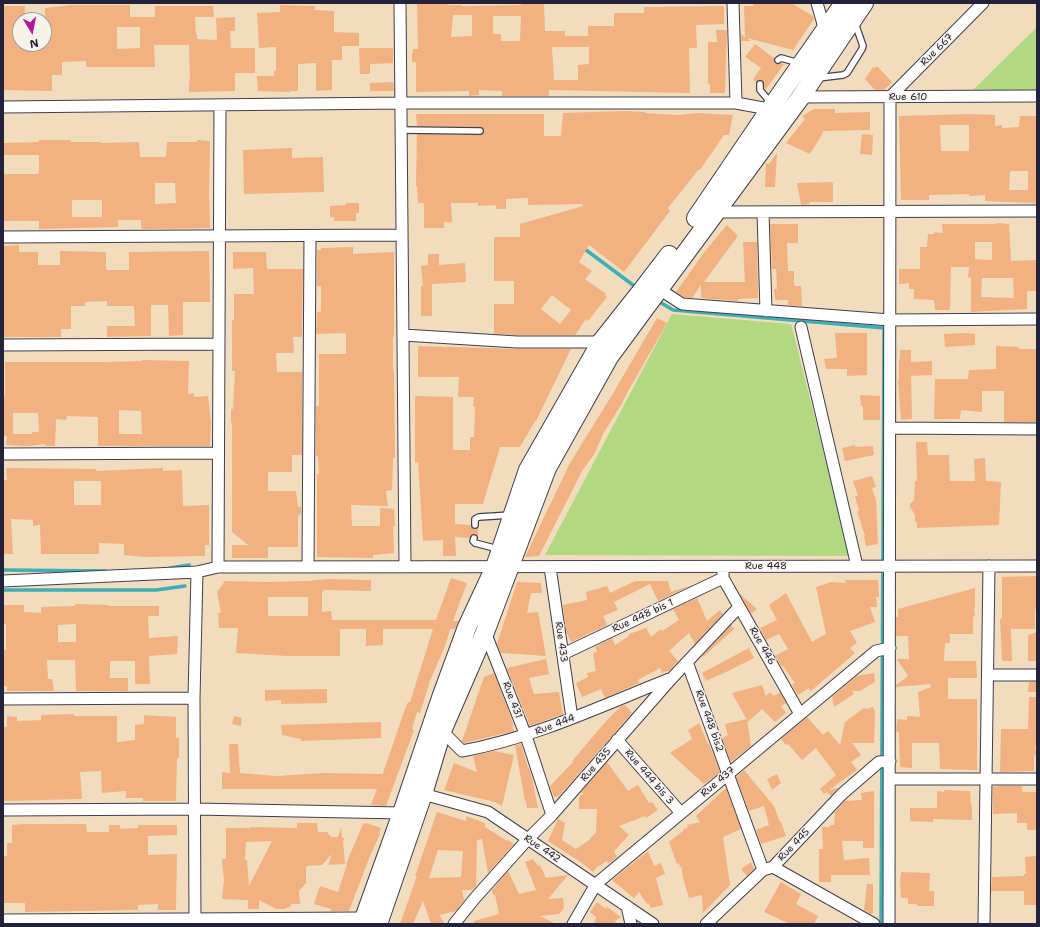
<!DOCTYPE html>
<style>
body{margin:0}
#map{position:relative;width:1040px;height:927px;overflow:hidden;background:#f1ddbd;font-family:"Shantell Sans",sans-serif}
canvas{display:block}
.frame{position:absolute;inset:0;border:4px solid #22223b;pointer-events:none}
.north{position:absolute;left:12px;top:12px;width:40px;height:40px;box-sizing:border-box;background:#f7f3e8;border:1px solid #a29fa3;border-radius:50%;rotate:170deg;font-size:11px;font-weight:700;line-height:16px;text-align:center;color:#22223b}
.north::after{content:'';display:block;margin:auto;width:14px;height:18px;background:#b5179e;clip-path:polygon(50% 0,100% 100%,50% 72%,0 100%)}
</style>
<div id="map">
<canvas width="1040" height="927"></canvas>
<div class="frame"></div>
<div class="north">N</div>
</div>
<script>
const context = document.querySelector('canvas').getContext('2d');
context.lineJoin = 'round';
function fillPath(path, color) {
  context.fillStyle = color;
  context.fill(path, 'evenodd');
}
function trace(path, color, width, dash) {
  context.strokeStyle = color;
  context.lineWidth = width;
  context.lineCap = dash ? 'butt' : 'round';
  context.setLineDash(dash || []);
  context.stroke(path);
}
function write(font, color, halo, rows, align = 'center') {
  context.font = font + ' "Shantell Sans",sans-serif';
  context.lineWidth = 3;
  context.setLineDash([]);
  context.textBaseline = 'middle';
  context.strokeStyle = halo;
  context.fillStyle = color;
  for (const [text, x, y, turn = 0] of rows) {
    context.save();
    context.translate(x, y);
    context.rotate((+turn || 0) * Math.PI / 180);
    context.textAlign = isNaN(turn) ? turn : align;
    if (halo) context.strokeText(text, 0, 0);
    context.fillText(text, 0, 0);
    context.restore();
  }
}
const green = new Path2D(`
 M1037,27V90L972,91Z
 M672,314L791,324L850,556L545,555Z`);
const stream = new Path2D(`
 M582,247L633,285
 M658,301L673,310L884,328L881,924
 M170,568L189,565
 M3,570L106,571
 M3,590H156L185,586`);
const building = new Path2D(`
 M417,3H448V5H462V6L521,5V3H544L545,31H565V36H588V26H614V13H644V7L724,6V24L696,25L697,48H689L690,93L549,90V96H502V91L479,90V95L469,96V91L416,92V62H412V53H413V49H418ZM453,15H472V36L451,37ZM493,16H521L520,41H501V34H493ZM552,47H589V64L578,65V80H554Z
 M753,3L793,4L813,16L814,19L793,50L747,38L751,41H741V34L745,37L744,6H753Z
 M71,5H130V17H155V6H213L214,17H195L196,34H197V39L217,40L216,18L235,17V31H230L231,48H255V73H235V91L189,92V81H190L189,45H154L155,67H86V61L62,62V75H52V91L3,90V6H25L24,20H20V44H44V40H45V8ZM117,27H140V48L117,49Z
 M280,5L315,6V10L334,11V32L359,33V46H342V60H332V90L316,91V63L298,64V91H290V92L258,91L257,76H274V71H276V47L259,48L257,13L280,12Z
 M716,30H727L725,92L724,93H710V84H708V42H717Z
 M755,44L774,58V61L776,64L781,63L784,64L766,89L764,87L762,81L760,80L756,82L753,79L761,68L745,57Z
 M359,48H393V63L370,64V74H360Z
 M877,66L892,82L884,90H875L865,79L873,67L875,68Z
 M393,82L394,91H370V83Z
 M814,109H835V113L870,112V130L823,131V133L810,154L786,143L805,119L802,116Z
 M624,111L645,112V113L679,115L696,113L733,115L729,135H724L700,170L699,169L668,208L670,211L624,272L589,245L579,262L592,271L585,279L606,294L605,296L607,297L588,321L586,319L575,335H517L494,334V304H514V281H494V237H520V224L583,206L582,204L528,205V198L506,199V209H496V205L478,206V203H451L452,222H444V228H424V203H418L417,186H416L417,134L480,135L483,133L484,131L482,128L480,127L417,126L416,114H544V136H561L563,113ZM552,295L571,310L560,324L541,309Z
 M969,114L995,115V126L1002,125V128L1019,127L1020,116H1036L1037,203L985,201V195L969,196V194L929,195V200H901L899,116ZM940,125H969V151H941ZM1010,171H1028V190H1009Z
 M862,134L873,135L872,155L860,154Z
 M39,140H71V142H101V143L139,142L140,157H166L167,142H197V140L210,141L209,192L210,228L142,229V228H141V220H118V227L39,229V221H3L4,174H38L39,173V155H4V143L39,142ZM155,183H175L176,203L155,204ZM72,200H102V217H72Z
 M292,148V158L323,157L324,192L244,194L243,150Z
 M777,153L775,187H765L766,163L769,164Z
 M831,182L833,183V202H809L810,204L801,205L797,183Z
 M346,203H359V213H356V221H334V217H330V206L346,205Z
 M996,223L1009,224L1011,261L1037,260V291H1027V309L971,312V278L968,277L969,267H951L950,310H935L934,300L914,299V289H909V283L899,284V269H920V247H927L928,234H934V232L943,233L942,224H996ZM975,242H992V260L975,259ZM982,278H1013L1014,298L981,297Z
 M770,224H798V243H787L788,271H794V286H801L802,306L788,305V300H775L774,289H777L776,269H772Z
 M727,225L738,236L704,282H745L743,242H757L758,298L738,299V301L701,298V285L692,298L684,297L676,292L705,251Z
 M19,245V252H38V265H60V251L106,252V270H129V252L209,251L210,302H183V335L169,336L168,305H151V336L107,337V326H135L134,306H107V301L85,302V306H71V329H61V337H4L3,294L4,246Z
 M353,247V254L394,252V337H393V371H394L395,458H393L392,490L386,491L388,506L351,505L352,526H380V508L394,509L395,526H393L394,553L373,555V558L317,557V474H319L318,457L316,455V406H319V354H346V333L316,334L317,312H321V286H317V250H321V248Z
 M233,252H266L267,269H303L302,337H293L294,353H276L277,372H302V455H292V472H268V491H296L298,507H301V514L298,515V547H268V558H232V545H248L232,532V423H231V409H233L235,371H232V320H234V294H254L253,268L233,269Z
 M428,254H439V265L465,263L466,282L432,284V316H421V286H423L421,266L428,265Z
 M657,318L667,323L627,393L621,405L603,434L595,453L582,471L539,556L525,557L570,463L612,395Z
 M835,333H867V375L847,376V369H826L824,359L837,358Z
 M967,333L975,334V345L945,347L944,334Z
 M418,346L517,349H571L536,421H535L520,447H500L483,504H455V524L471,525L472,527L475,529L478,528V536L474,534L470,538L455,537L456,556H443V540L423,541L418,462L415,463V396L453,397V450H470V437H474L475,407L473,406L474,397H458L459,377H418Z
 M996,346L1019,347V349H1036L1037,422H1004V391H982V412L961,410L960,419H934L935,379H968L969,370L996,369Z
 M900,350H911V362L932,361V375L911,376L912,419L901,420L898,380H899V359H900Z
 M142,360L189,361L188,394L194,393V397L208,396L211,423L210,446H98V417L67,416L66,420L56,419L55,446H45V444L28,446L6,445L7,436H3V396H5V362H103L142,361ZM119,410L141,411L142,434H119ZM13,413H38L39,432H32V434H13Z
 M860,395L880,396V420H863V406H861Z
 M916,442H927L928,455H949L950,481H975L974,459L985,458L986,481L1001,482L999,525L917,528V522H915V515L910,507V504L914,500L915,481H917Z
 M855,445V447L873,446L874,455L845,461L842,448Z
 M6,468L96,469V471L163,468V471L182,470L183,506L209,505V545H205V556L144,557L124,555V544L99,543V554H41L40,525L33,526V520L11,519L13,554H3V480H7ZM74,481H101V505H74Z
 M872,476L876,487L872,488L876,500L878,544L866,546L864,537L865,536L857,511H859L855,496H858L853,481Z
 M1035,576L1037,577V609H1035V629H1011L1012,661H1002L1000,619L1002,618V577Z
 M451,578L467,583L453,621H458V622L455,629H450L445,646L430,681L420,713L417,712L412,729L414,730L386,806L371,805L377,789H222V772L230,773L229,744H238L240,773L277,776L324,773L382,774V776L404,712L408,702H410L433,629H383V645L366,646V629H340V656H288L236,653L238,628H219L218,613H221L217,592L225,581L267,582L308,581L326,579L371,580V591L324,590V591L322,592V612L331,611L332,620H436ZM268,597H308V616H268Z
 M845,580H878L879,597H876L877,607H870L875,622L850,631L857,643L850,648L855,653L811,691L809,688L798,695L792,685L795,683L783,666L782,667L775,656L788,649L779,634L766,640L760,628L777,620L769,605L786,593L812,642L826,634L816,587L831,582L846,583Z
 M635,581H668L671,592L692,585L658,601L650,584L614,602L618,610L603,616L607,625L571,642L566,631L563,605L587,600L586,592L607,586L610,593Z
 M517,582L541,583L542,593H531L527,613L538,612L546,656L501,653L497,644Z
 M975,588V608L974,609L975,616L973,617V634H950V643H945L944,661H976L977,678H948V699H977V770L940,769L939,743H912V768L900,767L899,732H896L897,719L907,720V716L920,717L918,692L931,687L930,684L896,687V685L908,676L897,659H909L908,636H896V617H898V609Z
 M739,593L757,609L751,614Z
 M697,598L707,621L720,610L723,614L695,644L689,633L669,651L678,661L670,670L662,673L660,668L638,680L639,683L605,698L601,689L582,697L576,683L588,677L587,673L596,671L593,653L597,652L595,647L612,638L615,645L629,636V634L646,628L651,637L661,629L662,631L679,620L673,609Z
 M75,604L108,605L109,606H159V616H148L149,638L178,636L177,654L149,656L150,684H135V661H110V678H128V691H76L75,660H47L48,679H52L54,691H7V686H3V650H6V624H3V605H24V612L41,613V607L75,606ZM76,624V642H58V625Z
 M731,625L734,629L703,657L702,656Z
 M1037,632V661H1028V635Z
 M749,648L754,658L724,673L706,681L702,673Z
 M546,659L549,674L529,678L534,694L559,692L563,714L530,726L507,668Z
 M494,673L514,726L512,725L514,731L464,743L462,741L484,677Z
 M874,673L875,682L860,691H852L854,694L834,707L832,697L857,676Z
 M1029,682H1037V692H1028Z
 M762,685L766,696L770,692L774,696L780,692L786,703L781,706L786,713L775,722L762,709L748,722L732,693Z
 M327,689V703L281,704V700L265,701V690Z
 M1029,697H1037V746H1035L1036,755H1034V771L1000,772L1001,729H1028Z
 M625,705L632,713L559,796L554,797L550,786L573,762V760L607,720L621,706Z
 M873,707L875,712L874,743H852L861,755L851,762L857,770L829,790L838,788L831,796L827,792L824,794L820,789L836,775L816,748L802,760L788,744L786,745L781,739L807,717L823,735L828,731L840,745L845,722L864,708L866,709Z
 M74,714V716H117V742L135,740V725L144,724V715L176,717V738H179V758H177L176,801H143V798H126V791L102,793L101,771L80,772L82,799L3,801V727H7V716L17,717V721L41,720V715Z
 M234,716L242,718L241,726L232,724Z
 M747,719L751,746L731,762L722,738L728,735L725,724Z
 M381,722V738L301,741V739L282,735L281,725Z
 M699,723L708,744H709L720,772L704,784L670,753L692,739L688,730Z
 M521,744L528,768H529L532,778L538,808H527L526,800L525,802L515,745Z
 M494,751L514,755L502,806L495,802L444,790L454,763L477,772L473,756Z
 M607,762L628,791L638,785L649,803L652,802L658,810L646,818L645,816L619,826L629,835L614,851L617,857L608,864L607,861L597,867L593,872L582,863L548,841L558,819L565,823L562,840L576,849L588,841L596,832L597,809H579V797L584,793H580Z
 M744,770L774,806L780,822H781L786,836L761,844L756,830L769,825L764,806L749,811L736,777Z
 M777,774L781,783L772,790L767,779Z
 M1000,786H1022V792H1037V830H1027V823H1017V813L993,814V787Z
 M726,788L741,829L723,837L730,885L703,913L702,895L689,898L684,882L681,866L680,867L679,863L677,864L669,842L683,831V830L688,827L687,825L700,822L696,816Z
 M944,790L970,791L971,805H972V820L933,819V822L910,821V808H937V791L944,792Z
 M874,791V848H863V841H842L844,860L869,858L870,875H831V882H819V849H823L822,827H830V825H834L835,812L845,801L862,800L861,793Z
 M437,812L466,821V816L485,823V827L504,839L507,841L508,840L514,844L488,873L482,839L477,840L476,886L472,890H462L464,900L456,911L439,915L445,924H431L423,901L413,924H400L417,876H415ZM438,850L463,851L461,877L429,878Z
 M297,823H317L318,832H327L331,837H338L341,827L342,838H345L343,841L345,864L328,865L332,854L322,865L306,866V883L299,891L300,904H291L290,907L284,909H276L259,900V909H248V900L222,899L224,881L222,859H226V828H250V827L297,828ZM272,841L249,886L247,860H245L246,842Z
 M366,823L381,828L379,833L380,834L370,856L349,911H331V909L314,904L320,886L338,892L347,864H346L363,824H365Z
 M25,824H86L87,832H109V825H120V829L138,828V825H177V835L148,836V855L177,854L176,910H158V904L138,905V910L25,912V903H3V856H7V843H12V825Z
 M648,851L654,866L661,863L665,874L656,878L663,905L651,908L649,903L647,904L639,892L634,898L612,880Z
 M1037,856V905H1024V891H991L992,877L1024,876V874H1026L1025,857Z
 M533,859L538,866L540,865L546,878L568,875L548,899L563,898L564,908L559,914L540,916L556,924H474V921L499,914L495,895H493L492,890L508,871L519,894L536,890L525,862Z
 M751,862L754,869L747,876L741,869Z
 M901,872L930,873L929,891H934V906H917V904H908V898H901L900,877H901Z
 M781,882L801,894L796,904L818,916L814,924H790L764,912Z
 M867,884H873V913L870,914L864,910Z
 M597,902L606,909L607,907L621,917L615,921L617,924H594L596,917L590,912Z`);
const service = new Path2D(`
 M778,60L781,58L799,63
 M818,78L843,75L847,73L862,49L863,46L855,23
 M760,84V90L771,103
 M401,130L480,131
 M475,525V519L479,517L511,515
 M474,538L473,541L475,543L498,549`);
const minor = new Path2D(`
 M400,3L405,566
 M733,3L736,103
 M817,3L825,31L827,33
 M798,97L1037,96
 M3,107L401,103H736L774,110
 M715,212L1037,211
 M763,212L766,311
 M3,237L402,235
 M659,289L682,304L890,320L1037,319
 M801,327L857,566
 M403,335L517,342H601
 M3,345L219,344
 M890,428L1037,429
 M3,454L218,453
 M218,567L220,105
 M308,567L310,236
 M550,567L572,718
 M723,571V578L800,714
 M3,581L197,572L218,567L1037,566
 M485,632L526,736L552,815
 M563,654L723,578
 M687,662L763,870
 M988,675H1037
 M3,699L194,698
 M442,731L462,751C534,738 601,706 669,679
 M617,740L681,813
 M890,779H1037
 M423,794L488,812L653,924
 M3,810L194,809L402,813L406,814
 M773,867L874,924
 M627,906L631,924
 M3,920L364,918
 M195,924L194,698L197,572
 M454,924L475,898L527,840L552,815L672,678L739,607
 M573,924L596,884L876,651L890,648
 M706,924L763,870L773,867L842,794L879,762L890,761
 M889,924L890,97L983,3
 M984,924L989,566`);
const primary = new Path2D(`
 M696,218L770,109L844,3
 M362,924L402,813L442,695L467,627L495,567L528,470L601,342L643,289L669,255
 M378,924L423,794L442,731L485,632L547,468L609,357L800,98L864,3`);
const streetNames = [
 ["Rue 667",937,50,-45],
 ["Rue 610",908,97],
 ["Rue 448",766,566],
 ["Rue 448 bis 1",643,616,-25],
 ["Rue 433",561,642,82],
 ["Rue 446",762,646,60],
 ["Rue 431",512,700,69],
 ["Rue 448 bis2",709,721,70],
 ["Rue 444",555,725,-21],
 ["Rue 435",596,765,-49],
 ["Rue 444 bis 3",649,777,49],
 ["Rue 437",718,782,-40],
 ["Rue 445",794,845,-46],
 ["Rue 442",542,849,34]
];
fillPath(green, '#b2d882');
trace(stream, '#3eafb6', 3.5);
fillPath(building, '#f1b180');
trace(service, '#413e4e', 8);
trace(minor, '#413e4e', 13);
trace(primary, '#413e4e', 20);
trace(service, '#fff', 5.5);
trace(minor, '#fff', 11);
trace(primary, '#fff', 18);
write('10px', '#22223b', '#f7f3e8', streetNames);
</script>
